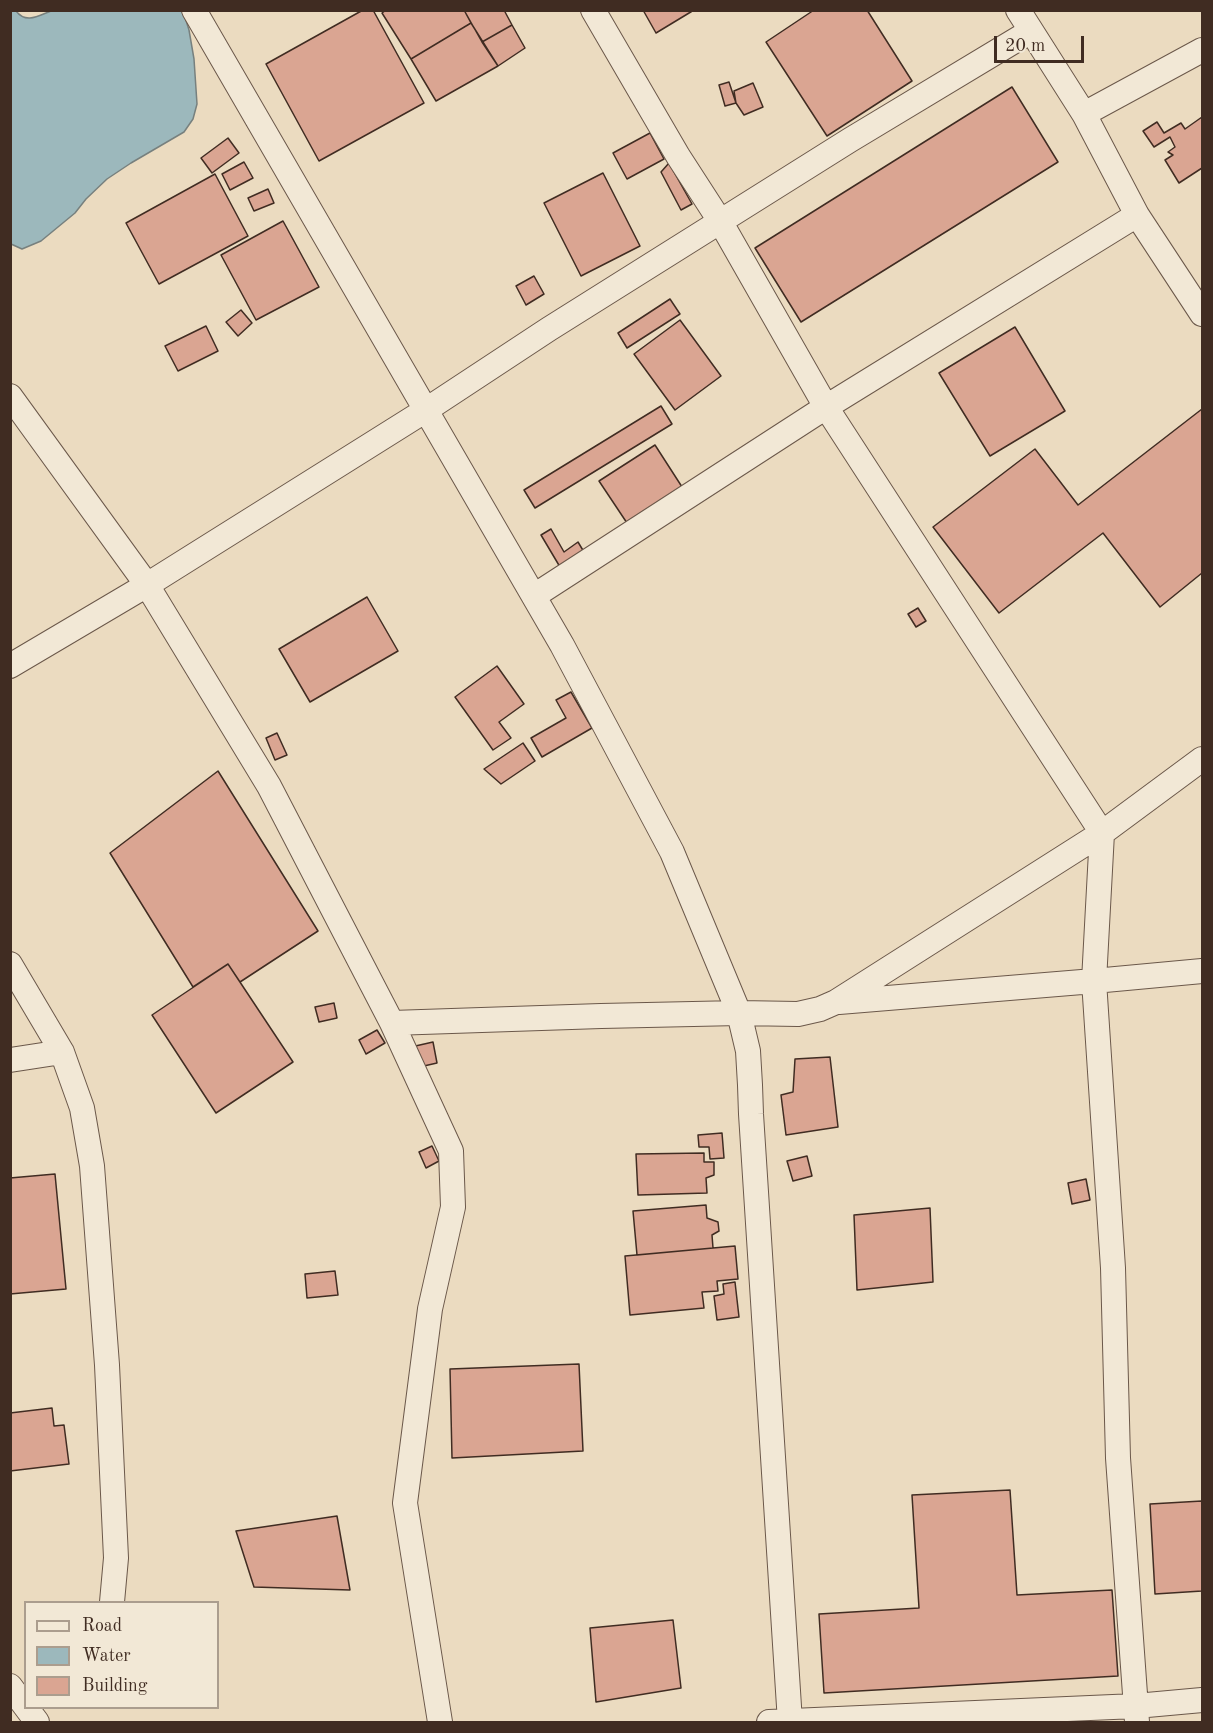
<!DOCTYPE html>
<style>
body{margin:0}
#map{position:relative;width:1213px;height:1733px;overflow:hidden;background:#ebdbc0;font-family:"Old Standard TT",serif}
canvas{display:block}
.frame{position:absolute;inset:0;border:12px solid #402c22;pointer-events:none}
.legend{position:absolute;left:24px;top:1601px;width:195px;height:108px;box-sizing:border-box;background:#f2e8d6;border:2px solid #ab9d8e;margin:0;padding:8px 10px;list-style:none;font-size:18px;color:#402c22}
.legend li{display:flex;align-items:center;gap:12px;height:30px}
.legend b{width:30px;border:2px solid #ab9d8e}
.scale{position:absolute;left:994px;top:36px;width:90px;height:27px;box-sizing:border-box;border:3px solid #402c22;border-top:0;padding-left:8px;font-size:18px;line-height:21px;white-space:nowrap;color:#402c22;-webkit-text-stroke:4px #f2e8d6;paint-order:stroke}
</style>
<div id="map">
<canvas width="1213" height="1733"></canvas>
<div class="frame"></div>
<ul class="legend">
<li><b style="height:8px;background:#f2e8d6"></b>Road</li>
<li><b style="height:16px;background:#9cb8bc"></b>Water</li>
<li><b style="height:16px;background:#daa592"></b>Building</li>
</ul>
<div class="scale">20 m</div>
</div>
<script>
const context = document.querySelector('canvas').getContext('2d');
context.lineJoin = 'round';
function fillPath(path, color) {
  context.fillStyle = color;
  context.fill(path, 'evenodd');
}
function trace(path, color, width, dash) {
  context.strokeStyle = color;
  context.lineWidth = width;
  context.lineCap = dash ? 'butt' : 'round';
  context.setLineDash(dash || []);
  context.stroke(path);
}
const water = new Path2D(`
 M10,11H16C26,24 38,16 51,11H183L189,30L194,59L197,104L193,119L184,132L131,163L107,179L86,199L75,213L41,241L22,249L11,244Z`);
const building = new Path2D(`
 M363,10H373L424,103L319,161L266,64Z
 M386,10H464L471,23L411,59L382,13Z
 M464,10H504L512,25L482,42Z
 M643,10H694L656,33Z
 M814,10H867L912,81L827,136L766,42Z
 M471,23L498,66L436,101L411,59Z
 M512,25L525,48L498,66L482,42Z
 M729,82L736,103L725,106L719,85Z
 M753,83L763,107L744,115L736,103L734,91Z
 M1012,87L1058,162L801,322L755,248Z
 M1202,117V168L1179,183L1165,160L1173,155L1168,152L1175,147L1170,137L1154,147L1143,131L1157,122L1164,133L1181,123L1185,129Z
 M650,133L664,159L627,179L613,153Z
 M228,138L239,153L212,173L201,158Z
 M244,162L253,178L230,190L222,174Z
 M669,163L692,204L681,210L661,172Z
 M603,173L640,246L581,276L544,203Z
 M215,174L248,236L159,284L126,223Z
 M268,189L274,203L254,211L248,198Z
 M283,221L319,287L256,320L221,255Z
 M534,276L544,294L526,305L516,286Z
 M670,299L680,314L627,348L618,333Z
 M241,310L252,323L238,336L226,322Z
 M680,320L721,376L675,410L634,354Z
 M206,326L218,351L178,371L165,346Z
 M1015,327L1065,411L990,456L939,373Z
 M661,406L672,424L535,508L524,490Z
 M1202,409V573L1160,607L1103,533L999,613L933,527L1035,449L1078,505Z
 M655,445L684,490L629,526L599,481Z
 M551,529L564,552L578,542L587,557L563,572L541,535Z
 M367,597L398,651L310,702L279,649Z
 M918,608L926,621L916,627L908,614Z
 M497,666L524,704L499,722L511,738L493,750L455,697Z
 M571,692L592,728L542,757L531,738L566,718L556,700Z
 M277,733L287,755L275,760L266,738Z
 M523,743L535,761L501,784L484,769Z
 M218,771L318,931L240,982L228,964L193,987L110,853Z
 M228,964L293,1062L216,1113L152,1015Z
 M334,1003L337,1018L319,1022L315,1007Z
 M377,1030L385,1043L366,1054L359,1040Z
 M433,1042L437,1063L415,1068L411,1047Z
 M830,1057L838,1127L786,1135L781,1095L793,1092L795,1059Z
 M722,1133L724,1158L710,1159L709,1147H699L698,1135Z
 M432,1146L439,1161L426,1168L419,1152Z
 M704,1153V1162H714V1175L706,1178L707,1193L638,1195L636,1154Z
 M807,1156L812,1176L793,1181L787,1161Z
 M55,1174L66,1289L10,1294V1178Z
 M1086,1179L1090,1200L1072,1204L1068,1183Z
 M706,1205L707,1218L718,1222L719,1231L712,1235L713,1248L637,1255L633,1211Z
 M930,1208L933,1282L857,1290L854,1215Z
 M735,1246L738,1279L717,1281L718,1291L702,1292L704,1308L630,1315L625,1256Z
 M335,1271L338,1295L307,1298L305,1274Z
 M735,1282L739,1317L717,1320L714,1296L724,1294L723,1284Z
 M579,1364L583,1451L452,1458L450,1369Z
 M52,1408L54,1426L64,1425L69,1464L10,1471V1413Z
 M1010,1490L1017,1595L1112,1590L1118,1676L824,1693L819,1614L919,1608L912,1495Z
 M1202,1501V1591L1155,1594L1150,1504Z
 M337,1516L350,1590L254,1587L236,1531Z
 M673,1620L681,1688L596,1702L590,1628Z`);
const minor = new Path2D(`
 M194,10L562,645L672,852L739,1013L748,1051L750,1085L751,1114L790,1722
 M1018,10L1084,114L1137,215L1202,314
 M1084,114L1202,50
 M10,396L147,585L269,786L392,1023L451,1151L453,1207L430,1309L405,1503L440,1722
 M534,596L826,407L1137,215
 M10,666L147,585L426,410L549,329L850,140L1031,31
 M10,964L62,1052L82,1108L92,1166L107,1365L116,1558L112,1602
 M839,1002L1094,981L1202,971
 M392,1023L601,1016L739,1013L798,1014L820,1009L836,1002L1102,833L826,407L720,221L678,156L593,10
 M10,1060L62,1052
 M10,1686L37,1722
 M769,1722L1136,1706L1202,1700
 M1137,1722L1118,1458L1113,1268L1094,981L1102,833L1202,759`);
fillPath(water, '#9cb8bc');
trace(water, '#77807e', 1.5);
fillPath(building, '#daa592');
trace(building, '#402c22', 1.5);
trace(minor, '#6b584a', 26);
trace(minor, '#f2e8d6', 24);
</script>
